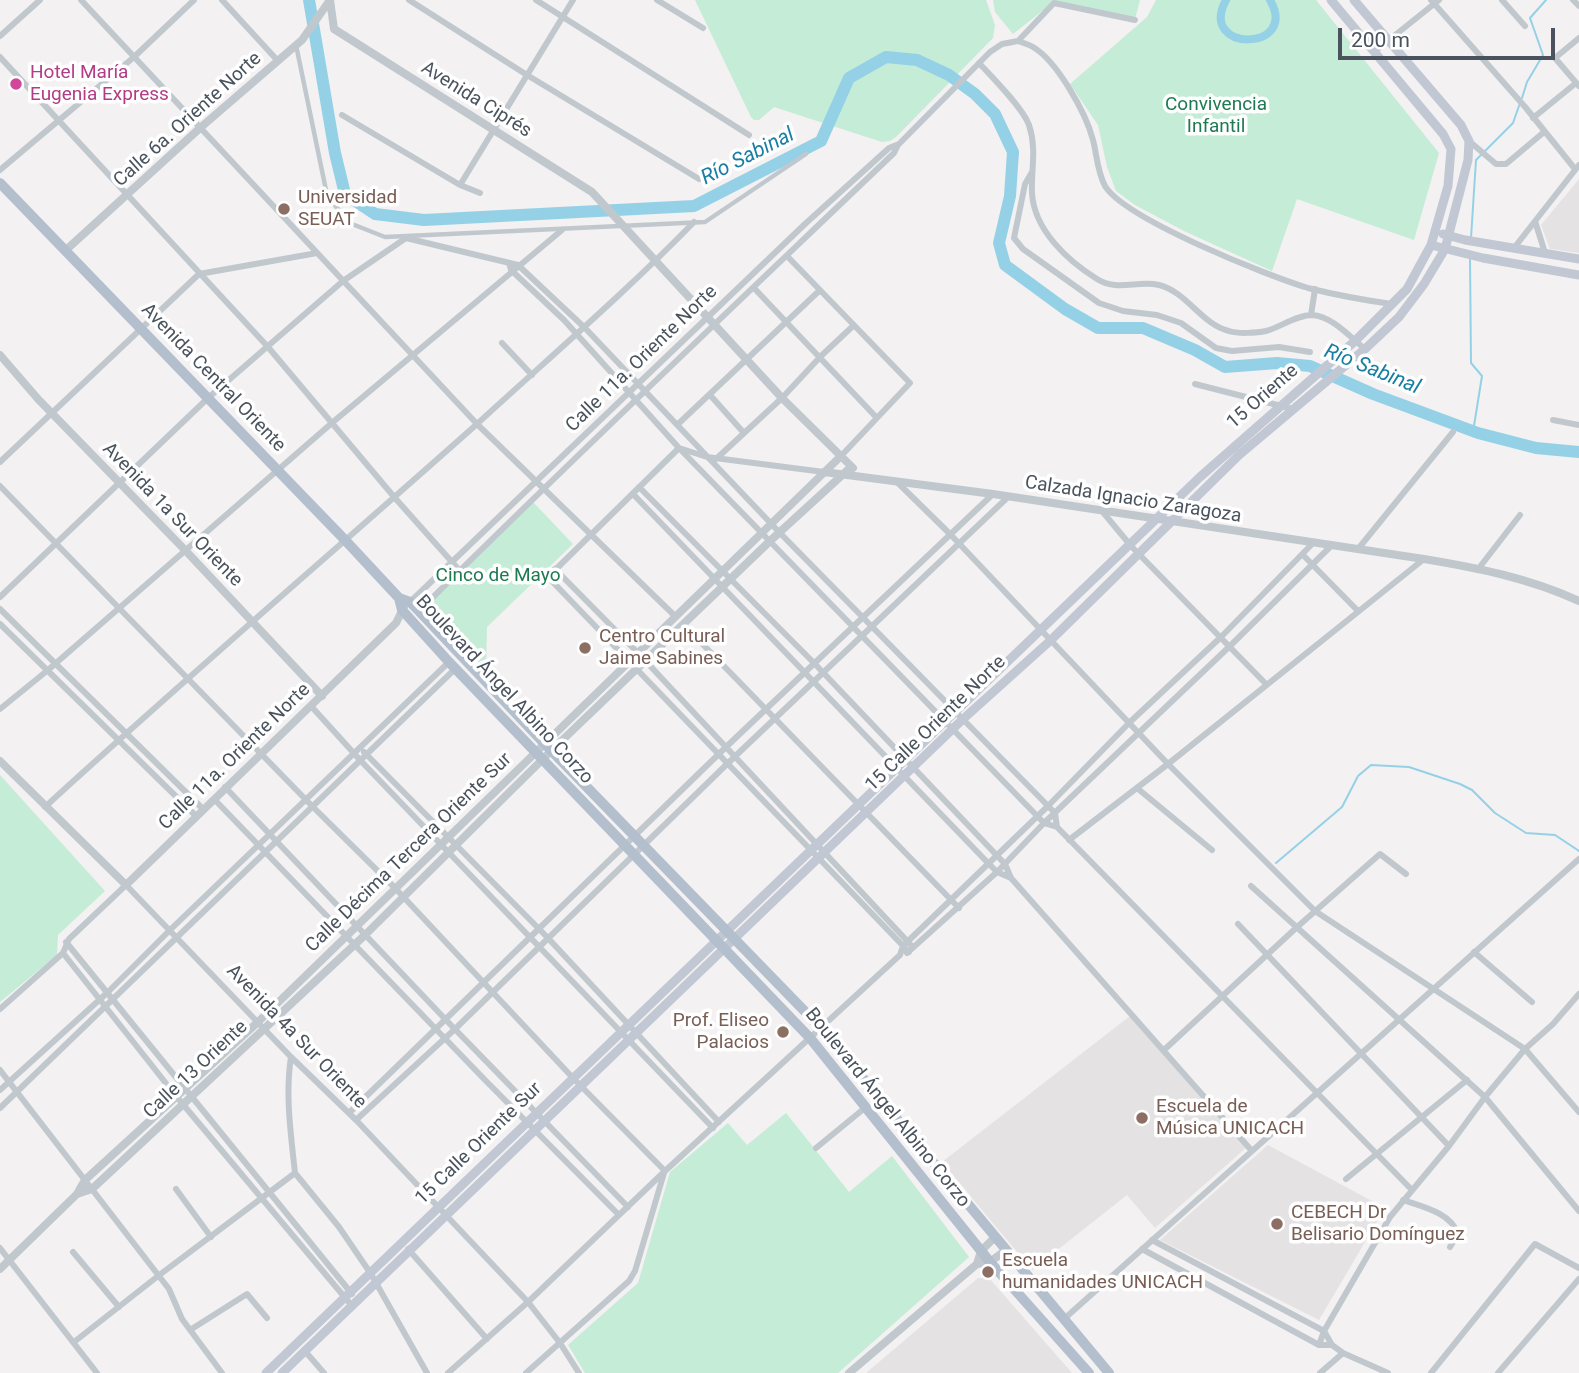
<!DOCTYPE html>
<meta charset="utf-8">
<style>
body{margin:0}
#map{position:relative;width:1579px;height:1373px;overflow:hidden;background:#f3f1f1;font-family:Roboto,sans-serif}
canvas{display:block}
.scale{position:absolute;left:1338px;top:28px;width:217px;height:32px;box-sizing:border-box;border:4px solid #4a535d;border-top:0;padding-left:9px;font-size:21px;line-height:24px;white-space:nowrap;color:#4a535d;-webkit-text-stroke:5px #fff;paint-order:stroke}
</style>
<div id="map">
<canvas width="1579" height="1373"></canvas>
<div class="scale">200 m</div>
</div>
<script>
const context = document.querySelector('canvas').getContext('2d');
context.lineJoin = 'round';
function fillPath(path, color) {
  context.fillStyle = color;
  context.fill(path, 'evenodd');
}
function trace(path, color, width, dash) {
  context.strokeStyle = color;
  context.lineWidth = width;
  context.lineCap = dash ? 'butt' : 'round';
  context.setLineDash(dash || []);
  context.stroke(path);
}
function write(font, color, halo, rows, align = 'center') {
  context.font = font + ' Roboto,sans-serif';
  context.lineWidth = 7;
  context.setLineDash([]);
  context.textBaseline = 'middle';
  context.strokeStyle = halo;
  context.fillStyle = color;
  for (const [text, x, y, turn = 0] of rows) {
    context.save();
    context.translate(x, y);
    context.rotate((+turn || 0) * Math.PI / 180);
    context.textAlign = isNaN(turn) ? turn : align;
    if (halo) context.strokeText(text, 0, 0);
    context.fillText(text, 0, 0);
    context.restore();
  }
}
const education = new Path2D(`
 M1579,179V253L1550,249L1541,225Z
 M1130,1016L1247,1147L1155,1228L1127,1195L1032,1270L942,1162Z
 M1268,1145L1385,1208L1319,1320L1160,1240Z
 M978,1278H989L1072,1373H866Z`);
const green = new Path2D(`
 M695,0H986L995,25L993,38L896,137L890,141L882,142L774,107L759,120H754L751,117Z
 M993,0H1140L1135,19L1055,1L1013,34L995,12Z
 M1156,0H1316L1439,153L1414,240L1297,199L1272,271L1184,231L1135,205L1116,191L1107,167L1098,125L1070,84L1147,17Z
 M532,501L573,544L487,627L486,671L424,607Z
 M0,775L105,891L58,935L57,955L0,1002Z
 M786,1113L849,1192L892,1156L969,1257L838,1373H585L568,1345L638,1283L670,1172L728,1123L747,1145Z`);
const stream = new Path2D(`
 M1522,98L1527,82L1543,55L1530,18L1546,0
 M1485,151L1513,123L1520,103
 M1471,238L1476,160L1481,155
 M1470,258L1471,363L1482,376L1473,432
 M1276,863L1342,807L1358,776L1371,765L1409,767L1460,784L1472,790L1495,813L1526,833L1555,835L1579,851`);
const canal = new Path2D(`
 M1226,0C1197,53 1300,52 1270,0`);
const river = new Path2D(`
 M309,0L335,153L345,194L375,214L424,220L694,206L821,141L849,78L886,57L917,60L949,75L975,94L995,114L1013,152L1010,196L999,243L1005,265L1065,309L1098,328H1143L1195,350L1225,367L1277,363L1310,366L1373,394L1478,433L1536,448L1579,452`);
const pedestrian = new Path2D(`
 M296,45L327,195L345,218L352,224L385,237L705,222L806,154`);
const minor = new Path2D(`
 M81,0L477,424L676,617
 M222,0L278,61
 M409,0L527,75L699,179
 M536,0L749,135
 M657,0L703,28
 M1431,0L1526,108L1575,169
 M1502,0L1525,26
 M1573,0L1579,6
 M0,36L40,0
 M1579,38L1555,58L1579,86
 M1018,41C1023,43 1028,44 1033,47C1057,61 1086,113 1093,140C1097,155 1097,171 1105,186C1125,219 1268,276 1308,288C1336,295 1363,300 1392,304
 M1018,41L1054,3L1135,20
 M1374,52L1439,0
 M0,57L268,347L395,498L460,571
 M979,63C992,77 1023,108 1029,125C1037,149 1031,169 1032,193C1034,230 1068,261 1097,279C1118,292 1137,280 1159,285C1187,292 1201,324 1229,331C1238,334 1257,333 1266,331C1281,327 1296,315 1312,315C1332,316 1350,337 1365,349
 M342,115L460,185L480,193
 M1533,118L1576,83
 M1469,141L1496,164H1506L1544,132
 M0,170L134,57L194,0
 M1032,172L1025,184L1014,238L1023,249L1099,303L1123,311L1157,315L1181,323L1216,348L1232,351L1279,347L1310,352
 M460,185L573,0
 M1535,221L1545,253
 M1514,248L1579,165
 M787,256L910,383L841,456
 M509,263L511,270L564,320L679,448L1044,823L1057,827L1412,1190
 M754,288L876,417
 M1311,315L1315,289
 M502,343L532,375
 M1195,384L1293,409
 M710,395L744,433
 M1553,420L1579,425
 M677,425L819,291
 M716,459L782,398L821,356L853,326
 M0,462L199,274L317,253
 M824,472L707,457L679,448L548,577L909,952
 M896,481L951,535L1168,764L1315,911L1525,1049L1579,1112
 M0,486L313,807L395,888L573,1078L665,1171
 M639,487L815,664L1005,864L1011,878L1252,1151
 M633,494L988,863L997,872L1011,878
 M1102,511L1131,546L1266,684
 M1358,549L1453,432
 M1303,555L1358,611
 M1479,568L1520,515
 M555,569L639,654L910,944
 M0,597L208,398L343,281L406,238L518,265L585,328L780,533L1055,813L1057,827
 M410,602L805,224L889,148L899,144L990,52L1002,44L1018,41
 M0,609L203,809
 M419,611C575,456 735,305 894,153L898,145
 M0,624L196,816
 M684,625L959,908
 M311,706L360,760L713,1128
 M0,709L48,670L333,422L562,230
 M364,752L547,937L719,1122
 M225,787L446,1020L628,1207
 M1137,788L1212,850
 M214,799L486,1081L619,1215
 M45,807C187,677 333,552 477,424C550,357 625,293 694,222
 M1069,840L1168,764L1424,559
 M1251,886L1485,1097L1579,1211
 M1238,924L1449,1146
 M66,942L352,1294
 M1474,952L1532,1002
 M63,953L176,1096L352,1306
 M907,953L997,872L1044,823L1230,646L1332,545
 M0,1009L63,953L69,939L126,885L291,1057L356,1120L528,1302L560,1343L579,1373
 M1164,1050L1296,928L1380,854L1406,874
 M291,1057C285,1095 291,1135 295,1173
 M0,1070L169,1289L182,1319L222,1373
 M0,1090L108,992L170,930L449,662
 M0,1108L456,668
 M349,1113L726,747L993,494
 M356,1120L455,1029L727,764L1008,497
 M816,1148L866,1107
 M295,1173L339,1227L371,1274L427,1373
 M1346,1179L1467,1080
 M176,1189L211,1237
 M1403,1200C1423,1207 1451,1213 1458,1234L1450,1247
 M1152,1240L1324,1331L1332,1345L1343,1353L1388,1373
 M0,1248L97,1373
 M408,1249L487,1339
 M1142,1249L1319,1345H1332
 M73,1252L119,1307
 M1064,1319L1579,859
 M190,1330L247,1294L267,1318
 M74,1342L158,1276L295,1173
 M1319,1345L1324,1331L1390,1217L1449,1146L1485,1097L1525,1049L1553,1024L1579,994
 M304,1350L324,1373
 M448,1373L528,1302L665,1171L900,955L903,946L1048,806L1130,722L1221,637L1314,542
 M526,1373L629,1281L635,1271L664,1173
 M1320,1373L1343,1353
 M1431,1373L1535,1244L1579,1268
 M1498,1373L1579,1279`);
const tertiary = new Path2D(`
 M330,0L334,29L592,192L782,398L853,468
 M66,250L200,128L302,40L330,0
 M0,355L38,399L185,550L322,696
 M824,472L993,494L1424,559C1478,568 1529,578 1579,601
 M0,761L126,885L396,623L404,607
 M77,1194L92,1189L365,935L551,751L770,541L851,467
 M977,1264L990,1262L1006,1250
 M0,1269L77,1194L85,1180L258,1022L841,456
 M849,1373L977,1264L981,1251L995,1237`);
const secondary = new Path2D(`
 M1443,234L1465,240L1579,259
 M1431,245L1483,258L1579,275
 M266,1373L1200,477L1355,341L1407,289L1431,245L1448,186L1451,149L1443,134L1331,0
 M282,1373L962,720L1051,640L1239,455L1365,349L1399,317L1424,284L1445,249L1468,160L1469,141L1461,125L1354,0`);
const primary = new Path2D(`
 M0,183L345,540L399,598L410,602L419,611L544,743L821,1028L1109,1373
 M399,598L402,610L449,662L810,1038L990,1262L1089,1373`);
const markers = [
 [16,84,7,"#d1479c"],
 [284,209,7,"#8d6e63"],
 [585,648,7,"#8d6e63"],
 [783,1032,7,"#8d6e63"],
 [1142,1118,7,"#8d6e63"],
 [1277,1224,7,"#8d6e63"],
 [988,1272,7,"#8d6e63"]
];
const hotelNames = [
 ["Hotel María",30,73],
 ["Eugenia Express",30,95]
];
const streetNames = [
 ["Avenida Ciprés",476,100,32],
 ["Calle 6a. Oriente Norte",188,120,-42],
 ["Calle 11a. Oriente Norte",642,359,-44],
 ["Avenida Central Oriente",213,378,46],
 ["15 Oriente",1263,397,-41],
 ["Calzada Ignacio Zaragoza",1133,500,9],
 ["Avenida 1a Sur Oriente",172,515,46],
 ["Boulevard Ángel Albino Corzo",504,690,47],
 ["15 Calle Oriente Norte",936,724,-44],
 ["Calle 11a. Oriente Norte",235,757,-44],
 ["Calle Décima Tercera Oriente Sur",409,853,-44],
 ["Avenida 4a Sur Oriente",296,1037,46],
 ["Calle 13 Oriente",196,1070,-43],
 ["Boulevard Ángel Albino Corzo",887,1108,51],
 ["15 Calle Oriente Sur",479,1144,-44]
];
const parkNames = [
 ["Convivencia",1216,105],
 ["Infantil",1216,127],
 ["Cinco de Mayo",498,576]
];
const educationNames = [
 ["Universidad",298,198],
 ["SEUAT",298,220],
 ["Centro Cultural",599,637],
 ["Jaime Sabines",599,659],
 ["Prof. Eliseo",769,1021,"right"],
 ["Palacios",769,1043,"right"],
 ["Escuela de",1156,1107],
 ["Música UNICACH",1156,1129],
 ["CEBECH Dr",1291,1213],
 ["Belisario Domínguez",1291,1235],
 ["Escuela",1002,1261],
 ["humanidades UNICACH",1002,1283]
];
const waterNames = [
 ["Río Sabinal",748,157,-27],
 ["Río Sabinal",1372,370,22]
];
fillPath(education, '#e4e2e2');
fillPath(green, '#c4ecd6');
trace(stream, '#95d1e6', 2);
trace(canal, '#95d1e6', 8);
trace(river, '#95d1e6', 12);
trace(pedestrian, '#c0c8ce', 4.5);
trace(minor, '#c0c8ce', 6);
trace(tertiary, '#c0c8ce', 8);
trace(secondary, '#c1c8d3', 9);
trace(primary, '#b3bfcd', 10);
for (const [x, y, r, color] of markers) {
  const dot = new Path2D();
  dot.arc(x, y, r, 0, 2 * Math.PI);
  context.fillStyle = color;
  context.fill(dot);
  trace(dot, '#fff', 2.5);
}
write('19px', '#b23c85', '#fff', hotelNames, 'left');
write('19px', '#4a535d', '#fff', streetNames);
write('19px', '#1f7a51', '#fff', parkNames);
write('19px', '#785e54', '#fff', educationNames, 'left');
write('italic 21px', '#187fa3', '#fff', waterNames);
</script>
